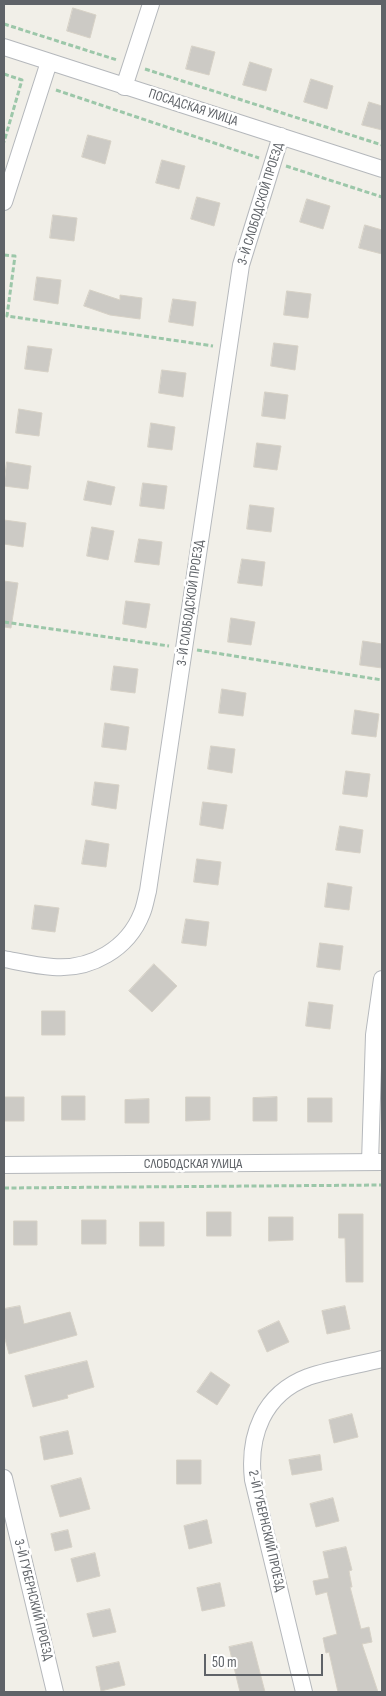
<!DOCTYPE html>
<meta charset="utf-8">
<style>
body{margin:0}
#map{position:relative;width:386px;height:1696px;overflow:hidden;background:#f1efe8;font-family:"Sofia Sans Condensed",sans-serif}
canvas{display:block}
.frame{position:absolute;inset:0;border:5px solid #5f6368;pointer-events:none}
.scale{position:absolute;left:204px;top:1654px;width:119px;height:22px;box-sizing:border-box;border:2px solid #5f6368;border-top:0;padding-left:6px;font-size:15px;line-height:18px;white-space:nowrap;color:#5f6368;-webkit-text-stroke:4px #fff;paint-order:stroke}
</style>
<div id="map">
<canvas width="386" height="1696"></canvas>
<div class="frame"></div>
<div class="scale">50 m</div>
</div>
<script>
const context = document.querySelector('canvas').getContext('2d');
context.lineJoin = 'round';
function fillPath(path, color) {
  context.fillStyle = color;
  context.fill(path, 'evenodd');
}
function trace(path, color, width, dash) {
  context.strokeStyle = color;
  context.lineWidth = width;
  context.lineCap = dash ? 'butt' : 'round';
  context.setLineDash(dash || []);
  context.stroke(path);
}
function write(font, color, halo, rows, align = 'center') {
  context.font = font + ' "Sofia Sans Condensed",sans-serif';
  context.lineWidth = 5;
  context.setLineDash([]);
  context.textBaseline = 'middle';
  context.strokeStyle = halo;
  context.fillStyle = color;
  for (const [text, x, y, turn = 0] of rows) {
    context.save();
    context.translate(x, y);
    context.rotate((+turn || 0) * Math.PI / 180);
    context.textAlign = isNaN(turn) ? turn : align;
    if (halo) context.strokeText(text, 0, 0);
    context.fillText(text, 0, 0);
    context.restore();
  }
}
const building = new Path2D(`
 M73,8L96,15L90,38L67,31Z
 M192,46L215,52L209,75L186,69Z
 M250,62L272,69L266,91L243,85Z
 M311,79L333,86L327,109L304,102Z
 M369,102L382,106V130L362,125Z
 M88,135L111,141L105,164L82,157Z
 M162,160L185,166L179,189L156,183Z
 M197,197L220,203L214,226L191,219Z
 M307,199L330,206L323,229L300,222Z
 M53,215L77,218L74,241L50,238Z
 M365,225L382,230V254L359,248Z
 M37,277L61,280L58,304L34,300Z
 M90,290L120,300V295L142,298L140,319L110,315L84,306Z
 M287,291L311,294L308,318L284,315Z
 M173,299L196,302L193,326L169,322Z
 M274,343L298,346L295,370L271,366Z
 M28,346L52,349L48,372L25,369Z
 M162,370L186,373L183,397L159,393Z
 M265,392L288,395L285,419L262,416Z
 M19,409L42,413L39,436L16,433Z
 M151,423L175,427L172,450L148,447Z
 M257,443L281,446L277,470L254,467Z
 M7,462L31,466L28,489L4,486Z
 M88,481L115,487L111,505L84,500Z
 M143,483L167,486L164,509L140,506Z
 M250,505L274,508L271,532L247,529Z
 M4,520L26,523L23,547L4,544Z
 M92,527L114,531L108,560L87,556Z
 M139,539L162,542L159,565L135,562Z
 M242,559L265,562L262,586L238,583Z
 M4,581L18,583L11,628L4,627Z
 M126,601L150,604L146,628L123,624Z
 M231,618L255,622L251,645L228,642Z
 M363,641L382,644V668L360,665Z
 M114,666L138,669L135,693L111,690Z
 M222,689L246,693L243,716L219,713Z
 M355,710L379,714L376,737L352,734Z
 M105,723L129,727L126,750L102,747Z
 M211,746L235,749L232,773L208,769Z
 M346,771L370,774L367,797L343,794Z
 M95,782L119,785L116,809L92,805Z
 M203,802L227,805L223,829L200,825Z
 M340,826L363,830L360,853L336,850Z
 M86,840L109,844L106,867L82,864Z
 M197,859L221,862L218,885L194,882Z
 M328,883L352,887L349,910L325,907Z
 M35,905L59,908L55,932L32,929Z
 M186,919L209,922L206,946L182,943Z
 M320,943L343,946L340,970L317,967Z
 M154,964L177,986L152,1012L129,991Z
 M309,1002L333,1005L330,1029L306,1026Z
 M42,1011H65V1035H42Z
 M62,1096H85V1120H62Z
 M4,1097H24V1121H4Z
 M186,1097H210V1120L186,1121Z
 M277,1097V1121H253V1098Z
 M308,1098H332V1122H308Z
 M149,1099V1123H125V1100Z
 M207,1212H231V1236H207Z
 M339,1214H363V1282H346L345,1238H339Z
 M269,1217H293V1240L269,1241Z
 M82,1220H106V1244H82Z
 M14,1221H37V1245H14Z
 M140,1222H164V1246H140Z
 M20,1306L24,1324L70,1312L77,1335L9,1354L4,1335V1309Z
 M345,1306L350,1329L327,1334L322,1311Z
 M279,1321L289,1342L267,1352L258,1331Z
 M87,1361L94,1387L67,1395L68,1398L33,1407L25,1376Z
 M211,1372L230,1385L217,1405L197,1392Z
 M352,1414L358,1437L334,1443L329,1420Z
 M68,1431L73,1454L44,1460L40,1437Z
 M320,1455L322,1470L292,1475L289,1460Z
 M177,1460H201V1484H177Z
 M81,1478L90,1509L60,1517L51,1486Z
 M333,1498L339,1521L316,1527L310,1504Z
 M207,1520L212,1543L189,1549L184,1526Z
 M68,1530L72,1547L55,1551L51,1534Z
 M346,1547L352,1570L349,1571L352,1587H350L361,1629L369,1627L372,1642L362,1644L378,1692H338L329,1652L326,1653L323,1638L337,1634L327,1592L316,1595L313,1581L329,1578L323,1552Z
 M95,1553L100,1576L77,1582L71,1559Z
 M220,1583L225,1606L202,1611L197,1588Z
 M110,1609L116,1632L93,1637L87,1614Z
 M252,1642L265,1692H240L229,1647Z
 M119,1662L125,1685L101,1691L96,1667Z`);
const path = new Path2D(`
 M4,24L117,60
 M145,69L382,145
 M4,74L22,80L4,142
 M56,90L259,158
 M286,166L382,197
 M4,255L15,256L7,316L213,346
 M4,622L169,646
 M197,650L382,680
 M4,1188L382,1185`);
const street = new Path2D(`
 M4,47L382,169
 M124,87L151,4
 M4,202L49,62
 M4,959C20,962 37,966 53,967C91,970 128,949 142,913C145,906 146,898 148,891L241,265L281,136
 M370,1162L374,1035L382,979
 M4,1165L382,1162
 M4,1478L55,1692
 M304,1692L253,1480C248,1436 263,1394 308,1377C332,1369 358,1365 382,1359`);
const streetNames = [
 ["ПОСАДСКАЯ УЛИЦА",193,108,18],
 ["3-Й СЛОБОДСКОЙ ПРОЕЗД",261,204,-73],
 ["3-Й СЛОБОДСКОЙ ПРОЕЗД",191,603,-82],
 ["СЛОБОДСКАЯ УЛИЦА",193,1164],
 ["2-Й ГУБЕРНСКИЙ ПРОЕЗД",266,1531,77],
 ["3-Й ГУБЕРНСКИЙ ПРОЕЗД",33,1600,76]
];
fillPath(building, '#cccac5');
trace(building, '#d6d1c6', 1);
trace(street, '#b5b8bc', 18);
trace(path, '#9cc7a9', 3, [5, 2.5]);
trace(street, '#fff', 16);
write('14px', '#5f6368', '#fff', streetNames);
</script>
